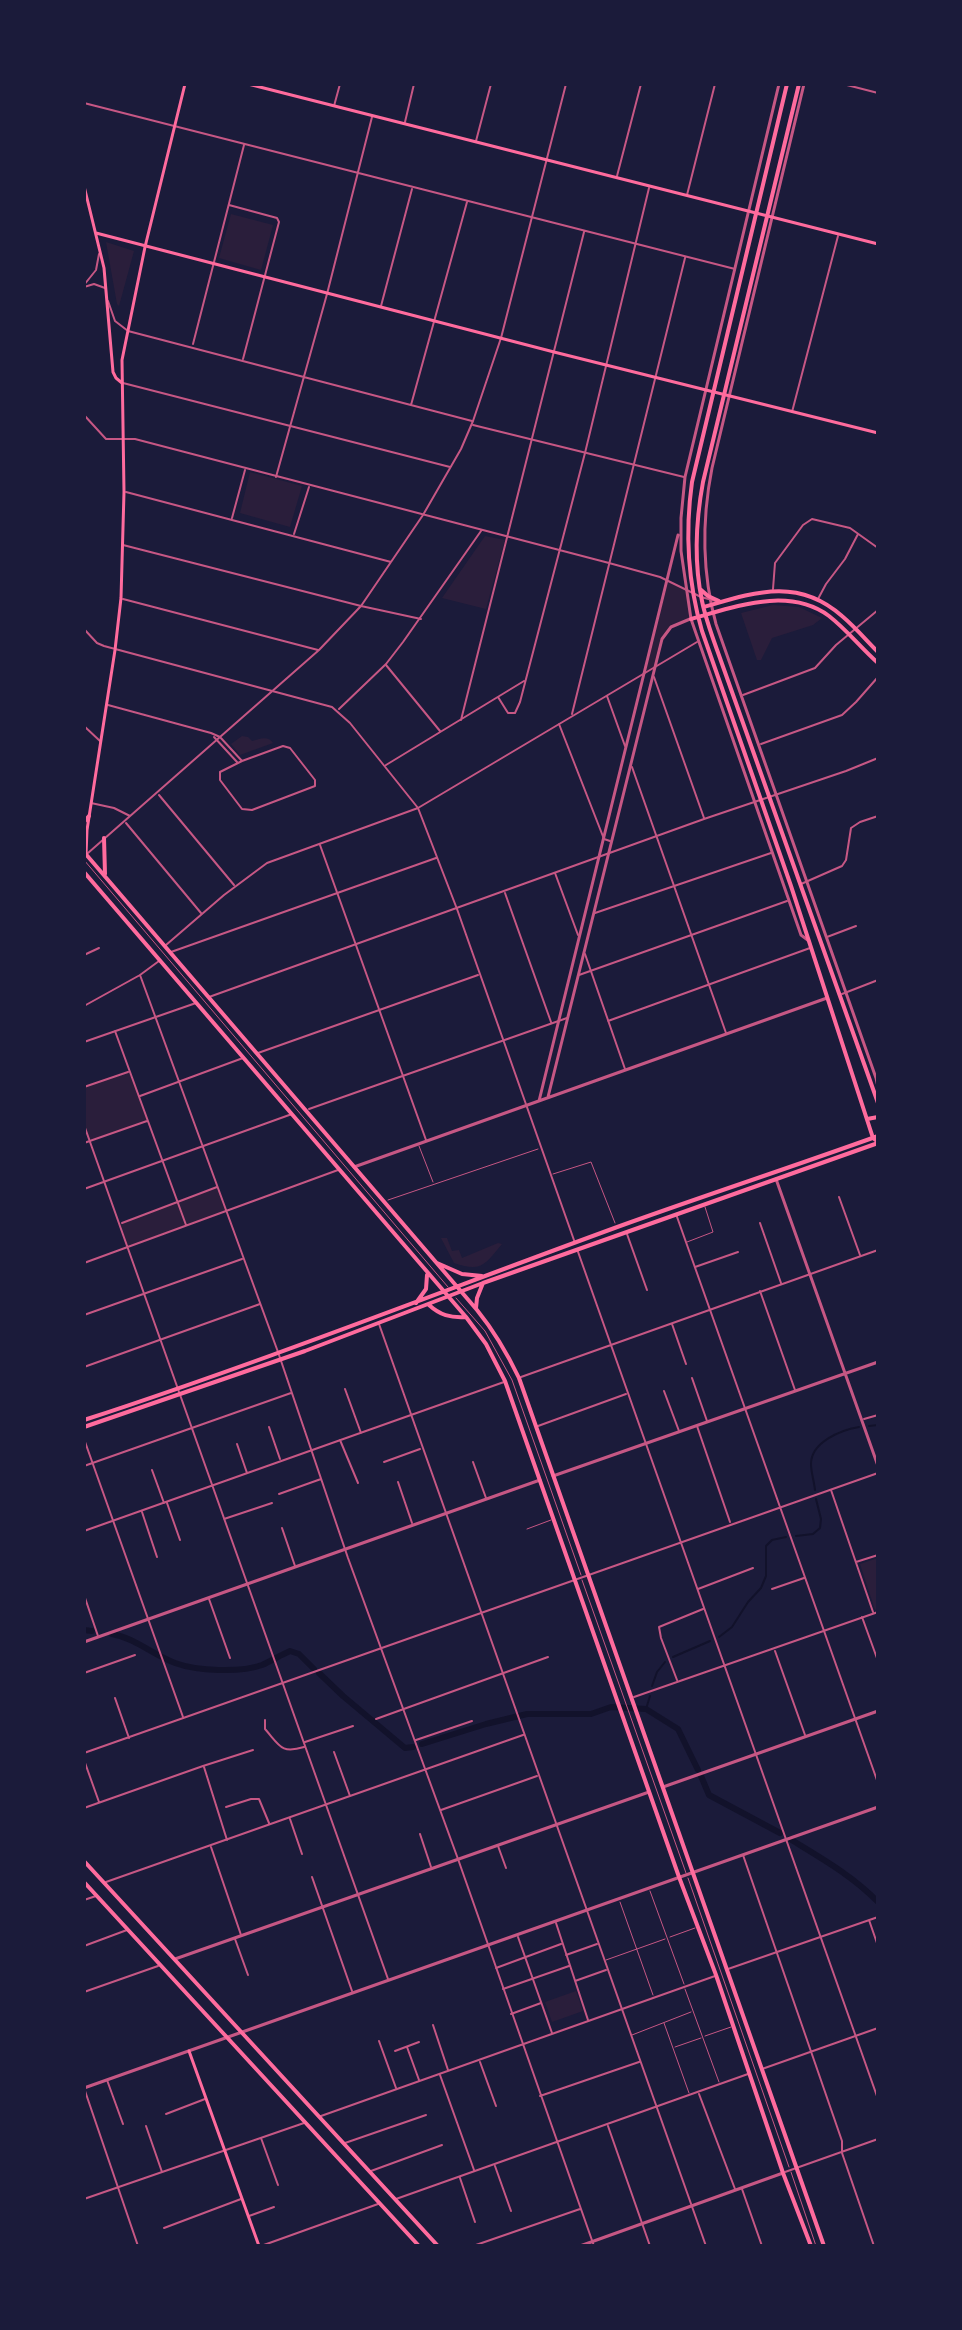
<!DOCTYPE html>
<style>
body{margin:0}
#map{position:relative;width:962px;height:2330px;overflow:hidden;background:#1b1b3a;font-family:Ubuntu,sans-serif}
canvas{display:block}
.frame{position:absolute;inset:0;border:86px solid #1b1b3a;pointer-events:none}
</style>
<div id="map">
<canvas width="962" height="2330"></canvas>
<div class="frame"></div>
</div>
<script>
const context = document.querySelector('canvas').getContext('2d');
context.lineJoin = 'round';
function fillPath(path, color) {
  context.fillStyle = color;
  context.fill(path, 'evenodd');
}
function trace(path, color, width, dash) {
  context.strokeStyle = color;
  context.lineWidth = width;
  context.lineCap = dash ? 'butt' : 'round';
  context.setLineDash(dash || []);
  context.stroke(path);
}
const green = new Path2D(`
 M231,214L273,225L261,270L219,258Z
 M106,242L134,251L119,306L117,304Z
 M250,472L302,486L290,527L240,513Z
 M485,536L505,540L486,609L442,598Z
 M668,582L685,590L691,619L667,630L655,666L646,671Z
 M773,605L799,607L822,618L813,625L772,638L761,660H757L741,613Z
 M242,736L248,737L252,741C259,739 268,735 273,743L240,755L231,744Z
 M129,1071L148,1120L90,1141L84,1125V1087Z
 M218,1187L227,1211L128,1247L120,1223Z
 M441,1238H447L452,1251L459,1250L462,1258L498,1243L502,1244C485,1264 482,1273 454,1263Z
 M878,1558V1608L875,1610L860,1564Z
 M576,1991L583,2011L552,2022L545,2002Z`);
const stream = new Path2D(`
 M869,1426L878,1425
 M815,1490C814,1481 811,1472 811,1464C811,1442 841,1430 859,1427
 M796,1536L813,1534L820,1528L821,1519L816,1499
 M719,1637L732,1627L748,1602L761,1588L766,1576V1546L772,1540L786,1537
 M673,1657L710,1641
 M652,1686L657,1672L665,1662
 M646,1709L650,1696`);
const canal = new Path2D(`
 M84,1630L92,1631
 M112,1634C135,1638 153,1655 175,1663C197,1671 240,1673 262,1665C271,1661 281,1655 290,1651L299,1654L314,1669
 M319,1673L343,1696L405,1748L413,1747
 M422,1744L486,1724L527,1714H591L611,1707L646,1709L678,1729L698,1770
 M701,1776L709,1795L780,1833
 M790,1839C821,1858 853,1876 878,1902`);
const service = new Path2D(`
 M84,860L448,1287
 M419,1146L433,1182
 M553,1174L591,1162L615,1223
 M388,1200L538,1149
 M687,1242L713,1232L705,1207
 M456,1298L485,1331L512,1380L581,1575
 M527,1529L551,1520
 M582,1580L686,1873
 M688,1878L789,2167
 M650,1891L684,1984
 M620,1902L653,1995
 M670,1937L695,1928
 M606,1960L665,1939
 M685,1989L719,2082
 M664,2023L689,2093
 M632,2035L691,2012
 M705,2036L731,2027
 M675,2047L701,2038
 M791,2172L816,2246`);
const pedestrian = new Path2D(`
 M473,425L684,477
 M556,1923L588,2020
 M518,1937L552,2033
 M566,1955L597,1944
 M496,1968L561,1944
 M575,1981L606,1970
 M503,1989L569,1966
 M511,2014L541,2003`);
const minor = new Path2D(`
 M843,84L878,93
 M84,103L735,269
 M334,106L340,84
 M405,122L414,84
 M476,141L491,84
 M617,176L641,84
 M687,195L715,84
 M229,205L277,218L279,222L243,359
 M84,285L96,270L99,254
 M84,287L94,284L105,288
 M108,301L115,321L128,331L472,421
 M381,306L412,189
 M193,344L244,145
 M123,383L450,467
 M411,405L467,202
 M792,412L838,236
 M84,415L106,439H135L609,563L660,577L701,597L716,601
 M276,477L327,294L372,117
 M126,492L391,562
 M232,518L245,470
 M294,534L309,487
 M123,545L361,606L421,619
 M773,589L775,563L803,525L812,519L850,528L878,548
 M123,599L318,650
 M818,599L826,584L845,559L858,534
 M84,629L97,643L104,646L332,707L350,723L418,808L457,909L575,1243
 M386,665L440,731
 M654,677L704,818
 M743,695L815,668L836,645L878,610
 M607,696L625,746
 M498,697L508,713H515L520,702L585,453L649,188
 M108,705L211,733L220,737L242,761
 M339,709L386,664L403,642L481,531
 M572,714L685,258
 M461,720L584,232
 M559,724L604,839L610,841
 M84,726L100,741
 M214,737L237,762
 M761,744L842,715L856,702L878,677
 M283,746L290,748L315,780V786L252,810L242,809L220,780V772L242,761Z
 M386,765L524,681
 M632,767L726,1033
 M159,795L234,885
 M91,803L114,808L130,816
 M126,823L201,913
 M320,845L426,1140
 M88,853L319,650L361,606L423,515L461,449L473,421L501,338L566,84
 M555,873L578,935
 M801,884L842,866L846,860L851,828L860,822L878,816
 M505,893L551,1022
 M595,913L771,853
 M827,937L856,926
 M166,945L224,895L267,863L418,808L697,642
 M171,952L436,858
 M585,954L625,1069
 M84,955L99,948
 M140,975L278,1352L348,1558L458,1859L594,2246
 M579,975L787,901
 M842,994L878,980
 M209,997L704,819L846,771L878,758
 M84,1006L140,975L159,961
 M608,1021L810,948
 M115,1031L186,1225
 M84,1042L196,1003
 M258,1053L478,975
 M84,1087L128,1072
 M140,1096L243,1058
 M309,1109L567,1018
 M84,1125L388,1979
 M84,1143L147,1121
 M84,1189L292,1114
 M839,1197L860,1255
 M676,1214L878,1783
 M122,1223L217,1187
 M760,1223L781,1283
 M627,1234L647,1290
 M577,1249L878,2099
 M84,1263L338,1170
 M695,1267L738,1252
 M760,1291L795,1390
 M84,1315L242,1259
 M379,1324L706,2246
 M672,1324L686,1364
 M84,1367L260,1304
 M521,1377L878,1250
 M692,1378L707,1421
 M345,1389L361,1433
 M664,1391L679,1431
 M864,1419L878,1415
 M538,1426L626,1394
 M697,1426L730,1522
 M269,1427L280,1459
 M84,1439L183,1717
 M340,1440L358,1483
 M237,1444L247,1473
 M384,1462L420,1449
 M473,1462L486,1498
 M84,1466L291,1393
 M152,1470L164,1503
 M398,1482L412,1523
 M831,1490L873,1612
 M279,1494L321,1479
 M167,1503L180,1540
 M142,1512L157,1557
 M224,1519L272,1503
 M282,1528L295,1566
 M84,1531L504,1382
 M856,1562L878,1555
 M698,1589L753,1568
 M772,1589L804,1578
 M84,1595L98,1636
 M209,1599L230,1658
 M862,1617L878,1661
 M775,1651L805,1735
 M84,1673L135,1655
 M677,1680L661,1638L659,1627L703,1609
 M634,1697L878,1612
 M115,1698L129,1738
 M376,1719L548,1657
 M265,1720V1729C280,1746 281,1754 304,1747
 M416,1740L472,1721
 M305,1742L353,1726
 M334,1752L350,1796
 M84,1753L878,1473
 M84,1760L99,1802
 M204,1767L227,1840
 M226,1807L251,1799H259L269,1823
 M84,1808L203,1766L253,1750
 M441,1810L537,1776
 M290,1819L302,1854
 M420,1834L431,1867
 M498,1846L506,1868
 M211,1847L241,1935
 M743,1855L842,2141V2153L874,2246
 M312,1877L352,1991
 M106,1882L523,1735
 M84,1900L96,1896
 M869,1920L878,1946
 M235,1939L248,1975
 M84,1946L127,1930
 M728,1969L878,1917
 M84,1992L158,1966
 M433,2025L448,2070
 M379,2041L396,2088
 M407,2047L419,2080
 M395,2051L419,2042
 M480,2062L496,2106
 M762,2069L878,2028
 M440,2075L474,2170
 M107,2080L123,2124
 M84,2088L138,2246
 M699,2094L735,2189
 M540,2096L639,2062
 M166,2114L205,2099
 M321,2116L715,1976
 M146,2126L162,2172
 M608,2126L650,2246
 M261,2138L278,2185
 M345,2143L426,2115
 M495,2166L511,2211
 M371,2171L442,2145
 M785,2172L878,2139
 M460,2178L475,2222
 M742,2189L762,2246
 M84,2199L304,2123
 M396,2199L748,2074
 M249,2216L274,2207
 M164,2228L241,2199
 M261,2246L378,2204
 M473,2246L580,2209`);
const tertiary = new Path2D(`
 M779,84L685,477L681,518V551L691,619L801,935L809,941
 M804,84L712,468C702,519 702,573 716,624L876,1078L878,1087L876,1097
 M548,1097L662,639L671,627L690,619
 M539,1101L678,535
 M354,1167L827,998
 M776,1179L878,1466
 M553,1476L878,1362
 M84,1642L540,1480
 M663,1787L878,1711
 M175,1959L649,1792
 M84,2088L878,1807
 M580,2246L783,2173`);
const secondary = new Path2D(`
 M248,84L878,244
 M84,186L104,268L113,372L116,378L122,383
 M96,233L554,352L878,433
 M84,856L86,855L87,830L115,650L121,598L124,492L122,360L145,247L185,84
 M189,2051L259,2246`);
const primary = new Path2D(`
 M787,84L692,482C685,532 688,583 702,631L791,886L873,1138L878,1142
 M799,84L703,482C696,520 694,563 702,601C706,621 714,641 721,661L878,1103
 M700,589L708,596L719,601
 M704,607C755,592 798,577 842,616C855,627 866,640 878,652
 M691,619C735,607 788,586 829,616C847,630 861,648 878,663
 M84,822L89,816
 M104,838L105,874
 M84,852L477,1310C494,1331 507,1353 519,1378L824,2246
 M84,872L466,1317L486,1344L505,1381L679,1877L716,1975L783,2173L811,2246
 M867,1119L878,1117
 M437,1263L462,1274L482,1276
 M416,1303L426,1289L427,1275
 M429,1305C440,1315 450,1318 466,1317
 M476,1308L477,1298L483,1283
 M84,1420C265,1361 442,1291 620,1226C706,1195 792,1167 878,1136
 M84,1427L305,1351L483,1283L878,1143
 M84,1861L438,2246
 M84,1882L419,2246`);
fillPath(green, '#2a1e3b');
trace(stream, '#12122b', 2);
trace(canal, '#12122b', 6);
trace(service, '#c65784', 1);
trace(pedestrian, '#c65784', 2);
trace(minor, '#c65784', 2);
trace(tertiary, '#c65784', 3);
trace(secondary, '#ff6b9d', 3);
trace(primary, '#ff6b9d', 4);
</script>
